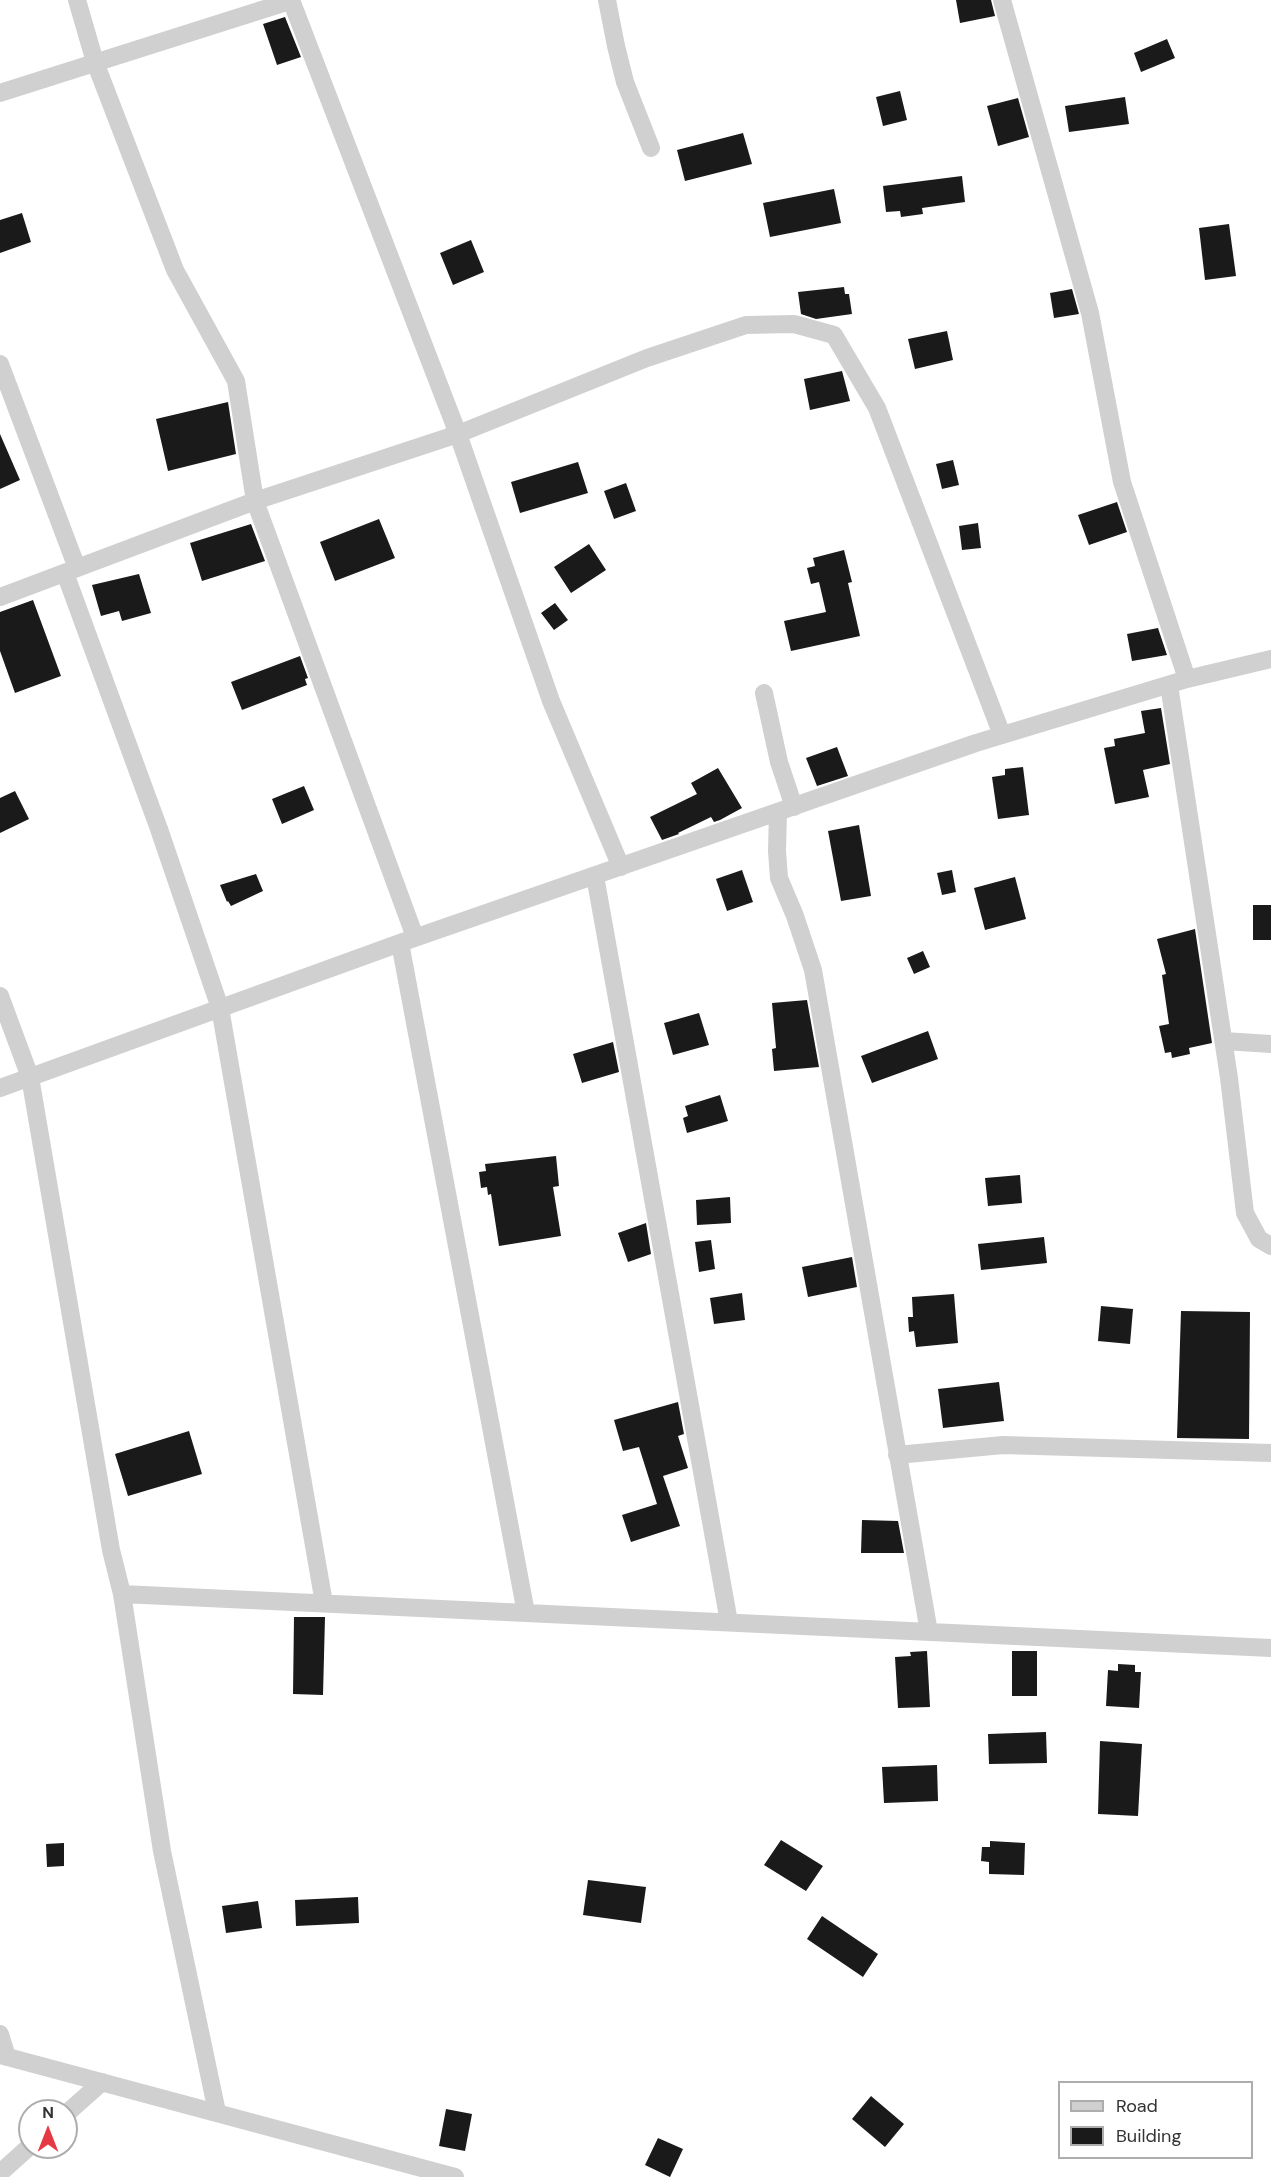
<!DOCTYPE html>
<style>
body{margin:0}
#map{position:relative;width:1271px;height:2177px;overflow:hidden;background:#fff;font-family:"DM Sans",sans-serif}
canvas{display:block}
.legend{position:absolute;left:1058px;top:2081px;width:195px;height:78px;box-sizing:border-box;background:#fff;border:2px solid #adadad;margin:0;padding:8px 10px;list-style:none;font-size:18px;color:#333}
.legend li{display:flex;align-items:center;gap:12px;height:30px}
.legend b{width:30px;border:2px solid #adadad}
.north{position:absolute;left:18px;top:2099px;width:60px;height:60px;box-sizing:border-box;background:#fff;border:2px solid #adadad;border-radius:50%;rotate:0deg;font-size:16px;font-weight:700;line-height:24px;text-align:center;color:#333}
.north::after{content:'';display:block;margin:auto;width:21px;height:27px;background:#e63946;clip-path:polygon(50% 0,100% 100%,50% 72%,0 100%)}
</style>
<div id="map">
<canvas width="1271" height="2177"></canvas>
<ul class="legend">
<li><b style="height:8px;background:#d0d0d0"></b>Road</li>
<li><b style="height:16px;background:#1a1a1a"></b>Building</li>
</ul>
<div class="north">N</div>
</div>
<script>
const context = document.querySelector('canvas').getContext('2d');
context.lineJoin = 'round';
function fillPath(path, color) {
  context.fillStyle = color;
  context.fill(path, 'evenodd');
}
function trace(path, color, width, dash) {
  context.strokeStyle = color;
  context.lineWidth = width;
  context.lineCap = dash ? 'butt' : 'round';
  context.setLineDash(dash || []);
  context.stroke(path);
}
const building = new Path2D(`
 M956,0H991L995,16L960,23Z
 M285,17L301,57L277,65L263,24Z
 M1167,39L1175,58L1141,72L1134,53Z
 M900,91L907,120L883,126L876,97Z
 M1125,97L1129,124L1069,132L1065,106Z
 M1018,98L1029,137L998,146L987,106Z
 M743,133L752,164L685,181L677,150Z
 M962,176L965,202L922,208L923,214L901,217L900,211L886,212L883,186Z
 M834,189L841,223L770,237L763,203Z
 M22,213L31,242L0,253V220Z
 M1229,224L1236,276L1205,280L1199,228Z
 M471,240L484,272L453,285L440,253Z
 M844,287L845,294H849L852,314L816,319L801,314L798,292Z
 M1072,289L1079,314L1054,318L1050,293Z
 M947,331L953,360L915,369L908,339Z
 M842,371L850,401L810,410L804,379Z
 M228,402L236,454L168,471L156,419Z
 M0,434L20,480L0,489Z
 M953,460L959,485L942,489L936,464Z
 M578,462L588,493L520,513L511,482Z
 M626,483L636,511L614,519L604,491Z
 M1117,502L1127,532L1089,545L1078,515Z
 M379,519L395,558L335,581L320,542Z
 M978,523L981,548L962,550L959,526Z
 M251,524L265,561L202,581L190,543Z
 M589,544L606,570L571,593L554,567Z
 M844,550L852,582L848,583L860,636L791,651L784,621L826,612L819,582L811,584L807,568L815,566L813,558Z
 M139,574L151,613L122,621L119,611L101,616L92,585Z
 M33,600L61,676L15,693L0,651V612Z
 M555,603L568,620L554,630L541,613Z
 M1158,628L1167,655L1132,661L1127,634Z
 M300,656L308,678L305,679L307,685L242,710L231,682Z
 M1161,708L1170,764L1143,770L1149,797L1115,804L1104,748L1115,746L1114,739L1145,733L1141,711Z
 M837,747L848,776L817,786L806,758Z
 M1023,767L1029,815L998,819L992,777L1005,775V769Z
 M718,768L742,808L720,820L714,822L711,817L678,833L679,834L662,840L650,817L697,794L691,783Z
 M304,786L314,810L282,824L272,799Z
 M15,791L29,819L0,833V798Z
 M859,825L871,896L841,901L828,831Z
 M742,870L753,902L727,911L716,879Z
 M952,870L956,892L942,895L937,873Z
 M256,874L263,891L231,906L228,901L227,902L220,885Z
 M1015,877L1026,919L985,930L974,888Z
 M1253,905H1271V940H1253Z
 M1195,929L1212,1043L1189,1048L1190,1054L1172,1058L1171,1052L1165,1053L1159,1026L1169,1024L1162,975L1166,974L1157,939Z
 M923,951L930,967L914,974L907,958Z
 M807,1000L819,1067L774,1071L772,1049L776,1048L772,1003Z
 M699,1013L709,1045L673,1055L664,1023Z
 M928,1031L938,1059L872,1083L861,1056Z
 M613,1042L619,1072L582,1083L573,1054Z
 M720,1095L728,1121L687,1133L683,1118L688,1116L685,1106Z
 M556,1156L559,1186L553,1187L561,1236L499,1246L491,1194L488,1195L487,1187L481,1188L479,1172L486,1171L485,1164Z
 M1020,1175L1022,1203L988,1206L985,1178Z
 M730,1197L731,1223L697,1225L696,1200Z
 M646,1223L651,1254L628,1262L618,1233Z
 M1044,1237L1047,1263L981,1270L978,1244Z
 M711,1240L715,1269L699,1272L695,1242Z
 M852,1257L857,1287L808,1297L802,1267Z
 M742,1293L745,1320L714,1324L710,1298Z
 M954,1294L958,1343L916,1347L914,1331L909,1332L908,1317H913L912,1297Z
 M1101,1306L1133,1309L1130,1344L1098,1341Z
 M1181,1311L1250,1312L1249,1439L1177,1438Z
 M999,1382L1004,1421L943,1428L938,1389Z
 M678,1402L684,1434L678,1436L688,1468L663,1476L680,1526L631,1542L622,1515L657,1504L639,1447L623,1451L614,1420Z
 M189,1431L202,1474L128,1496L115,1454Z
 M862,1520L898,1521L904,1553H861Z
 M294,1617H325L323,1695L293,1694Z
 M927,1651L930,1707L898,1708L895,1657L911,1656L910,1652Z
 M1012,1651H1037V1696H1012Z
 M1118,1664L1135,1665V1672H1141L1139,1708L1106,1706L1108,1670L1118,1671Z
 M1046,1732L1047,1763L989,1764L988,1734Z
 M1100,1741L1142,1744L1138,1816L1098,1814Z
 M937,1765L938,1801L884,1803L882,1767Z
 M781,1840L823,1866L806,1891L764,1865Z
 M990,1841L1025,1843L1024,1875L989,1874V1862L981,1861L982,1847H990Z
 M64,1843V1866L47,1867L46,1844Z
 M588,1880L646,1887L641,1923L583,1915Z
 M358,1897L359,1923L296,1926L295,1900Z
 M258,1901L262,1928L226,1933L222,1906Z
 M822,1916L878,1954L863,1977L807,1939Z
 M871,2096L904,2124L885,2147L852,2119Z
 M446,2109L472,2114L465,2151L439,2146Z
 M658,2138L683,2149L670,2177L645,2165Z`);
const minor = new Path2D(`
 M291,0L458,434L551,701L621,867
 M607,0L616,46L625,82L651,148
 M1002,0L1090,313L1122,482L1187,679
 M0,93L290,1
 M0,364L77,568
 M65,573L159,829L220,1008L324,1603
 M0,597L255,501L236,381L175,270L95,62L77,0
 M1169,685L1229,1078L1245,1213L1259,1239L1271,1246
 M764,693L779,762L794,807
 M778,812L777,851L779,878L795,916L813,970L929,1632
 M595,876L729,1622
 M415,937L255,501L458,434L647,358L746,325L794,324L834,335L877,408L1002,735
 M400,943L526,1613
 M0,996L30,1077L111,1550L122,1594L162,1851L217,2112
 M1224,1041L1271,1044
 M0,1088L400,943L976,743L1187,679L1271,659
 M897,1455L1003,1445L1271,1453
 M122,1594L1271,1648
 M0,2034L7,2057
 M0,2055L455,2177
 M66,2114L102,2082
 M0,2173L30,2146`);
fillPath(building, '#1a1a1a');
trace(minor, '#d0d0d0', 18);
</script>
